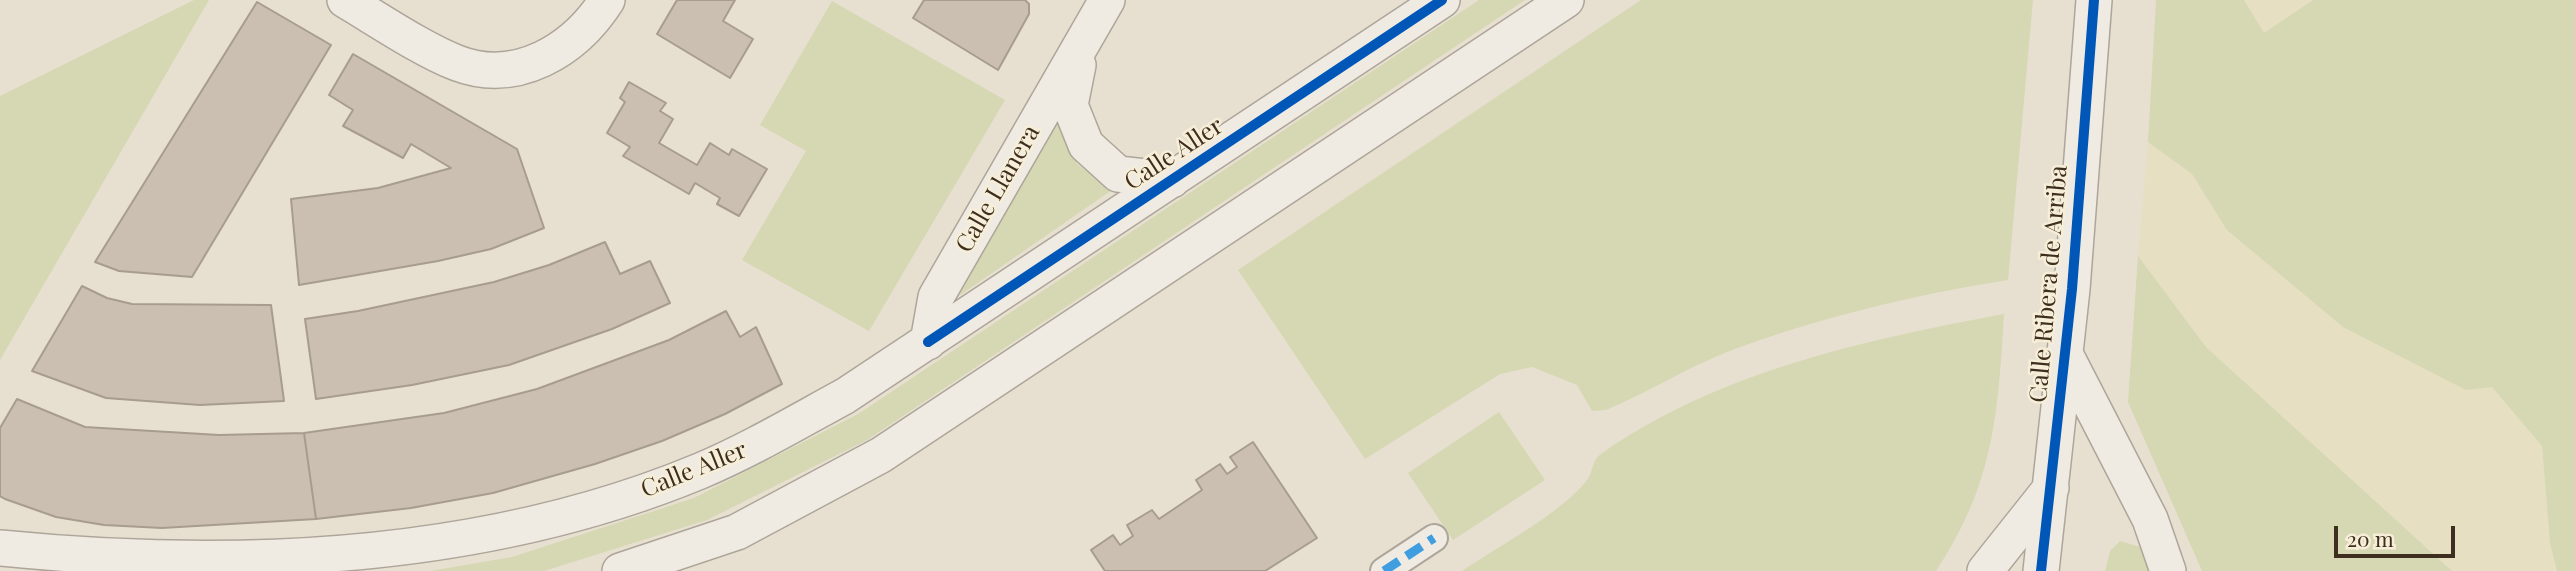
<!DOCTYPE html>
<style>
body{margin:0}
#map{position:relative;width:2575px;height:571px;overflow:hidden;background:#e7e0d1;font-family:"Playfair Display",serif}
canvas{display:block}
.scale{position:absolute;left:2334px;top:526px;width:121px;height:32px;box-sizing:border-box;border:4px solid #3d2e20;border-top:0;padding-left:9px;font-size:21px;line-height:24px;white-space:nowrap;color:#3d2e20;-webkit-text-stroke:5px #f7eed8;paint-order:stroke}
</style>
<div id="map">
<canvas width="2575" height="571"></canvas>
<div class="scale">20 m</div>
</div>
<script>
const context = document.querySelector('canvas').getContext('2d');
context.lineJoin = 'round';
function fillPath(path, color) {
  context.fillStyle = color;
  context.fill(path, 'evenodd');
}
function trace(path, color, width, dash) {
  context.strokeStyle = color;
  context.lineWidth = width;
  context.lineCap = dash ? 'butt' : 'round';
  context.setLineDash(dash || []);
  context.stroke(path);
}
function write(font, color, halo, rows, align = 'center') {
  context.font = font + ' "Playfair Display",serif';
  context.lineWidth = 5;
  context.setLineDash([]);
  context.textBaseline = 'middle';
  context.strokeStyle = halo;
  context.fillStyle = color;
  for (const [text, x, y, turn = 0] of rows) {
    context.save();
    context.translate(x, y);
    context.rotate((+turn || 0) * Math.PI / 180);
    context.textAlign = isNaN(turn) ? turn : align;
    if (halo) context.strokeText(text, 0, 0);
    context.fillText(text, 0, 0);
    context.restore();
  }
}
const farmland = new Path2D(`
 M2244,0H2313L2264,33Z
 M2148,142L2192,174L2227,230L2492,386L2542,446L2550,543L2557,571H2452L2206,347L2138,256Z`);
const green = new Path2D(`
 M194,0H209L0,360V96Z
 M1479,0H1525L867,440L707,520L544,571H430L512,557L694,498L858,414Z
 M1641,0H2033L2008,280C1913,295 1817,318 1727,352C1686,368 1647,393 1606,410L1592,411L1577,385L1532,367L1500,374L1365,459L1238,270Z
 M2156,0H2244L2264,33L2313,0H2575V571H2557L2550,543L2542,446L2492,387L2466,390L2343,327L2227,230L2192,174L2148,142Z
 M832,1L1005,100L869,331L742,260L806,151L760,125Z
 M1058,113L1077,164L1112,190L956,298Z
 M2138,256L2206,347L2452,571H2202L2128,402Z
 M2004,314C1998,414 1994,484 1936,571H1462C1496,548 1541,524 1572,496C1577,491 1586,483 1589,477C1593,469 1593,459 1601,454C1719,371 1865,340 2004,314Z
 M1499,412L1545,480L1453,540L1408,473Z
 M2120,541L2147,549L2155,571H2105L2110,551Z`);
const building = new Path2D(`
 M677,0H735L723,21L753,39L730,78L657,34Z
 M924,0H1025L1029,4V14L998,70L913,18Z
 M257,2L331,45L192,277L119,271L95,262Z
 M353,54L517,149L544,228L491,249L438,261L299,285L291,199L378,188L451,168L411,144L403,158L343,126L353,110L329,95Z
 M629,82L666,103L660,111L673,119L659,143L697,165L710,143L729,155L732,149L767,169L739,216L717,204L720,198L695,183L689,194L623,156L630,147L607,133L625,102L620,98Z
 M605,242L620,274L650,261L670,303L612,329L509,365L412,385L316,399L305,319L358,311L494,282L549,265Z
 M82,286L107,298L132,304L271,305L284,401L200,405L106,398L32,371Z
 M726,311L740,337L756,327L782,384L725,414L662,441L595,464L493,493L411,508L316,519L304,433L444,413L537,389L669,340Z
 M17,399L85,427L219,435L304,433L316,519L162,528L104,525L56,517L5,499L0,496V428Z
 M1253,442L1317,538L1265,571H1105L1091,550L1113,535L1120,545L1133,536L1127,525L1152,510L1159,519L1202,490L1196,480L1220,464L1227,474L1237,467L1230,457Z`);
const pedestrian = new Path2D(`
 M1384,571L1434,538`);
const minor = new Path2D(`
 M345,0C377,19 423,50 457,63C517,86 575,50 607,0
 M1078,65L1070,105L1086,145L1118,174L1172,180
 M928,342L936,297L1107,0
 M2065,354L2150,519L2168,571
 M0,548C233,571 481,562 700,471C750,450 797,422 845,396L1442,0
 M620,571L737,532L881,455L1566,0
 M1985,571L2051,488
 M2041,571L2072,289L2094,0`);
const quiet = new Path2D(`
 M1384,571L1434,538`);
const cycleway = new Path2D(`
 M928,342L1442,0
 M2041,571L2072,289L2094,0`);
const streetNames = [
 ["Calle Aller",1174,154,-33],
 ["Calle Llanera",998,189,-60],
 ["Calle Ribera de Arriba",2049,284,-85],
 ["Calle Aller",694,470,-22]
];
fillPath(farmland, '#e6dfc2');
fillPath(green, '#d6d7b3');
fillPath(building, '#cbbfb2');
trace(building, '#a89c90', 2);
trace(pedestrian, '#ada599', 30);
trace(minor, '#ada599', 38);
trace(pedestrian, '#efebe3', 26);
trace(minor, '#efebe3', 35);
trace(quiet, '#3f9de0', 9, [18, 9]);
trace(cycleway, '#0057b8', 10);
write('24px', '#3d2e20', '#f7eed8', streetNames);
</script>
